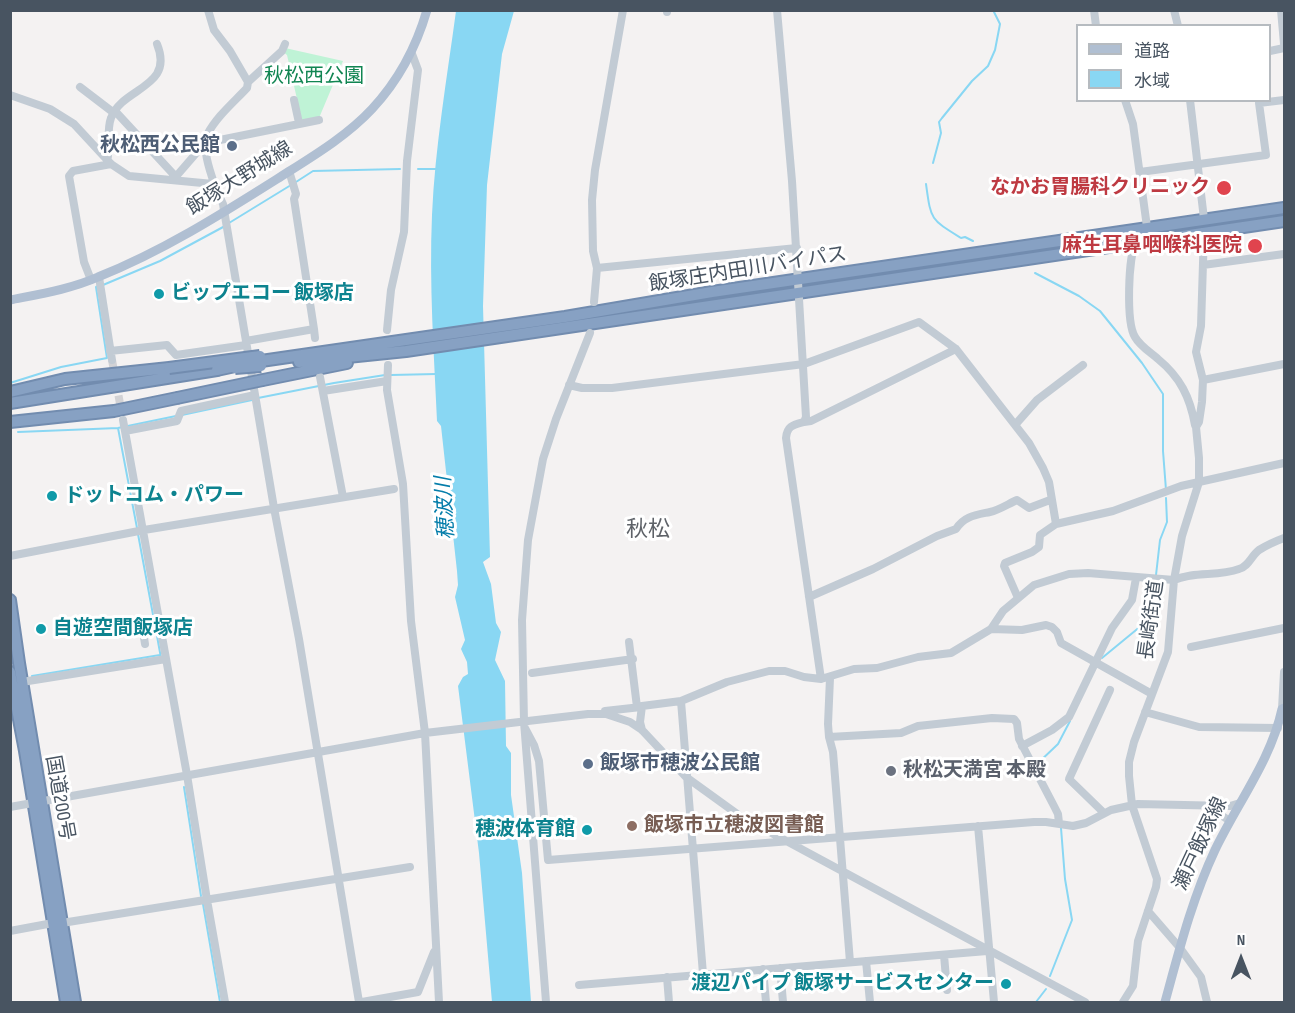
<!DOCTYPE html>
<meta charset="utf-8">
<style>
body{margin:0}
#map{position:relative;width:1295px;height:1013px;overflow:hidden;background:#f4f2f2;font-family:"Sofia Sans Condensed","Noto Sans JP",sans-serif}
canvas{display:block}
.frame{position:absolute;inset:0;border:12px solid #485461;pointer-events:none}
.legend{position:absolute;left:1076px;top:24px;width:195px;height:78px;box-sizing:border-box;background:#fff;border:2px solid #b6bbc0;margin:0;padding:8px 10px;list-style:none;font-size:18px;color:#485461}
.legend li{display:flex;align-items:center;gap:12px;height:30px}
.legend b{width:30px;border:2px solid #b6bbc0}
.north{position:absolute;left:1211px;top:929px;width:60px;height:60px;-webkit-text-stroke:4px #fff;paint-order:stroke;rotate:0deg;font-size:16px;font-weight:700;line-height:24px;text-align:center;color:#485461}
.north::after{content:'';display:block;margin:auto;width:21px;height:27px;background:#485461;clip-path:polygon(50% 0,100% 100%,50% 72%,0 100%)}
</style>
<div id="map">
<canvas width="1295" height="1013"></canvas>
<div class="frame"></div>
<ul class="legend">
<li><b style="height:8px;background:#b0bfd2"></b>道路</li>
<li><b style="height:16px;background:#89d7f3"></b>水域</li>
</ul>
<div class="north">N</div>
</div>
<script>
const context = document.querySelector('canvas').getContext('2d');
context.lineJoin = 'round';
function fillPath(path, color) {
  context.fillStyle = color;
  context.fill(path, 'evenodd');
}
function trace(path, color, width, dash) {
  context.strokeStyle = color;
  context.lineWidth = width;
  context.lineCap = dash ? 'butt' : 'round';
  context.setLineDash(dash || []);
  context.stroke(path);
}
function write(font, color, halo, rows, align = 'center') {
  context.font = font + ' "Sofia Sans Condensed","Noto Sans JP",sans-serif';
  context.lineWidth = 6;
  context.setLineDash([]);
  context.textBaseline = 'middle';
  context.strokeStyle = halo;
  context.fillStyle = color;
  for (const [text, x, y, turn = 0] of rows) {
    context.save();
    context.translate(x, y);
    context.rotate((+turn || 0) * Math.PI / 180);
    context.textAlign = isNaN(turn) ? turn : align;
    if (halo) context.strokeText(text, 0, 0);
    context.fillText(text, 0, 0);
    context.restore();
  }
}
const green = new Path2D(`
 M285,48L343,61L319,118L302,121L287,55L283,52Z`);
const water = new Path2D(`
 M456,11H514L502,54L487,185L483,306L490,557L483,562L491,584L496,623L501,632L495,660L505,681L506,746L511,753V795L522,873L531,1002H492L479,853L458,686L463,677L468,674L467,662L461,649L465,640L455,597L458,585L457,571L441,426L437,421C434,353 429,284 432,215C435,147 447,78 456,11Z`);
const stream = new Path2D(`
 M933,163L941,133L939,122L942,118L972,81L988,66L995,50L1000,24L993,10
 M418,169H437
 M296,182L313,171L400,169
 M926,184C931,220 930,219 961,238L965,237L973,241
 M229,223L291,185
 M1035,273L1079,296L1100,311L1142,363L1163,394V451L1166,490
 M103,285L160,261L225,226
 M391,375L436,374
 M10,383L61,367L107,358L96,287L98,286
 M258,398L334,383L385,375
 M182,415L252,400
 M118,428L137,528
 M18,432L118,428L176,416
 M138,534L154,620
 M1156,575L1160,540L1167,522L1166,498
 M155,625L161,658
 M1102,658L1147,621L1155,585
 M32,676L160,655
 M1036,765L1058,744L1070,721
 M184,787L201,896
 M203,904L220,1002
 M1050,976L1072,920L1065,879L1061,828
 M1036,1002L1046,989`);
const minorTunnel = new Path2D(`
 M112,360L123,420`);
const minor = new Path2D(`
 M208,10L214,30L230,51L248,82L247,88C234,102 216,117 207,135C200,150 216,190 223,204L274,508L299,639L359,1002
 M667,10V12
 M777,10L792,181L806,417L804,422C793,425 787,426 786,438L821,679
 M1094,10L1096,26
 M1174,10L1178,26
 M1281,10L1284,44
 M1270,51L1284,48
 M248,82L282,51L285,44
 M80,87L114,113
 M10,95L50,109L74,124L111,164L129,176L213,184
 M294,100L299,123
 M1125,100L1133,124L1147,227C1144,232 1138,236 1136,242C1128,256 1126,323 1135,337C1140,346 1150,352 1158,359C1180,377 1190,397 1195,425
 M1190,100L1204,219
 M115,111L176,177
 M107,161C111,147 106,131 111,118C122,87 175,88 157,44
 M289,171L296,194L294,199L314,329
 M1140,172L1266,155L1259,103L1284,100
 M173,180L205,143L319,120
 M1203,265L1284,254
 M597,268L797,248
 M99,277L112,360
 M91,280L84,262L69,176L73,171L111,164
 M594,302L597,268L593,251L592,200L595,170L623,10
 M387,330L391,290L404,232L407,161L418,70L412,54
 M246,341L314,329L315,338
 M110,351L167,345L176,355L246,345
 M388,365L387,390L403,484L411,621L425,733L439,1002
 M320,377L343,497
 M1203,380L1284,364
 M569,385L582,388H612L804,364L919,322L956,349L1029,443L1043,468L1049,482L1056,524
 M323,391L387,381
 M123,420L187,775L207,900L225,1002
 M804,422L811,421L956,349
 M1015,425L1037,400L1083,365
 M125,431L177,421L181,411L255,395
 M10,556L144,530L394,489
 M809,597L873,569L937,536L956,529C964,516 976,515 990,512C999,510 1008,504 1017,500L1029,508L1050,500
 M1018,598L1004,566L1005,563L1032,552L1039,547L1040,535L1056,524L1113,511L1181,486L1284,463
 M991,629L1022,630L1046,625L1052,627L1057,632L1061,643L1152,694
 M629,642L637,707
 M145,644L142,625L159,621
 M1191,647L1284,628
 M1284,672L1282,709L1284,711
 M532,673L633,659
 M830,678L828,724L829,737L833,752L850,962
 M22,682L166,659
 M681,701L703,974
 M605,711L641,707
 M1145,712L1199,727L1278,728
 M525,728L534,745L539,761L548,860L1034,822H1046L1073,826L1086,823L1111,810L1138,804L1230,806L1240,803
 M642,730L640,722L642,706L681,701L727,682L769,671H785L804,677L821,679L854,669L877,668L918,657L951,653L991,629L1003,611L1034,585L1069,574L1088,573L1174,580C1195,571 1218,577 1239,569C1249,566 1251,556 1259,550C1267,545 1276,541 1284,538
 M829,737L901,733L918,726L992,718L1014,719L1017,723L1019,739L1054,806L1058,814L1059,823
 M1022,746L1052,730L1069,717L1112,628L1132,600L1136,578
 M10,807L425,733L588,714H606L630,722L642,730L686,777L740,816L1085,1002
 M1210,808L1230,821
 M1104,813L1069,779L1110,690
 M978,826L994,1002
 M1148,911L1180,948L1201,977L1207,1002
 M62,923L410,867
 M10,931L53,923
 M944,955L947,990
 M866,961L870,1002
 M780,968L783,1002
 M763,969L766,1002
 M667,977L669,1002
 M579,985L987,951
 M362,1002L418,992L434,952
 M546,1002L524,722L522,620L528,540L543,459L556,419L590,333
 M1123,1002L1133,986L1138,941L1156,887L1157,879L1132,805L1129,776V762L1134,742L1168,652L1174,580L1182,536L1199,482V458L1196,427L1199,422L1202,402L1203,380L1196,352L1201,326L1204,232`);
const major = new Path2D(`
 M10,300C40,294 71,289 98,277C161,252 220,215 277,179C310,158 346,137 372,109C399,80 416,48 427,10
 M1165,1002C1179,951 1192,899 1215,850C1238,802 1271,760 1282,709L1284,708`);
const highway = new Path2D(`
 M261,361L565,317L712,292L1284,208
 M299,362L406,351L1284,221
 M263,380L347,363
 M10,392L65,379L169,368
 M10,403L217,370
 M10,422L114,411L177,398
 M10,600L19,663L75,1002
 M10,672L25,751L66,1002`);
const highwayBridge = new Path2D(`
 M169,368L260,356
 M235,368L261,366
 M217,370L240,365
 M177,398L263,380`);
const markers = [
 [232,146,6,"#5c6f8a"],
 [1224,188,8,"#e0444e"],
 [1255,246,8,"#e0444e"],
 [159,294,6,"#0f9aa8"],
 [52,496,6,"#0f9aa8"],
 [41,629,6,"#0f9aa8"],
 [588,764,6,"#5c6f8a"],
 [891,771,6,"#6b7280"],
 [632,826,6,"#8d6e63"],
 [587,830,6,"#0f9aa8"],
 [1006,984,6,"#0f9aa8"]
];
const parkNames = [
 ["秋松西公園",314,77]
];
const serviceNames = [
 ["秋松西公民館",220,146],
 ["飯塚市穂波公民館",600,764,"left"]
];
const streetNames = [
 ["飯塚大野城線",240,179,-32],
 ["飯塚庄内田川バイパス",748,270,-9],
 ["長崎街道",1152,620,-82],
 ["国道200号",59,798,80],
 ["瀬戸飯塚線",1201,844,-65]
];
const healthNames = [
 ["なかお胃腸科クリニック",1210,188],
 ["麻生耳鼻咽喉科医院",1242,246]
];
const cultureNames = [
 ["ビップエコー 飯塚店",171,294],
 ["ドットコム・パワー",64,496],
 ["自遊空間飯塚店",53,629],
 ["穂波体育館",575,830,"right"],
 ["渡辺パイプ 飯塚サービスセンター",994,984,"right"]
];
const worshipNames = [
 ["秋松天満宮 本殿",903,771]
];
const educationNames = [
 ["飯塚市立穂波図書館",644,826]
];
const waterNames = [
 ["穂波川",446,508,-93]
];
const quarterNames = [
 ["秋松",648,530]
];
fillPath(green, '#bff3d6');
fillPath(water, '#89d7f3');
trace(stream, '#89d7f3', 2);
trace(minorTunnel, '#d2d2d5', 8, [8, 4]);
trace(highway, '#728caf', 14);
trace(minor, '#c2cbd4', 8);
trace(major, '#b0bfd2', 9);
trace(highway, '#87a1c3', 10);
trace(highwayBridge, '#728caf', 14, []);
trace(highwayBridge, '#87a1c3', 10);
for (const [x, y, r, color] of markers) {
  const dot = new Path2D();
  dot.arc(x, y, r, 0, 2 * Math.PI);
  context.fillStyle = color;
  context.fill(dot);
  trace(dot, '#fff', 2);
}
write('20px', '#118552', '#fff', parkNames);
write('bold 20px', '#4e5e75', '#fff', serviceNames, 'right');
write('20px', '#485461', '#fff', streetNames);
write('bold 20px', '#be3a42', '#fff', healthNames, 'right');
write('bold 20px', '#0d838f', '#fff', cultureNames, 'left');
write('bold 20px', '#5b616d', '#fff', worshipNames, 'left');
write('bold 20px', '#785e54', '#fff', educationNames, 'left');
write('italic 21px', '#047daa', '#fff', waterNames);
write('22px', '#5e6268', '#fff', quarterNames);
</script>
